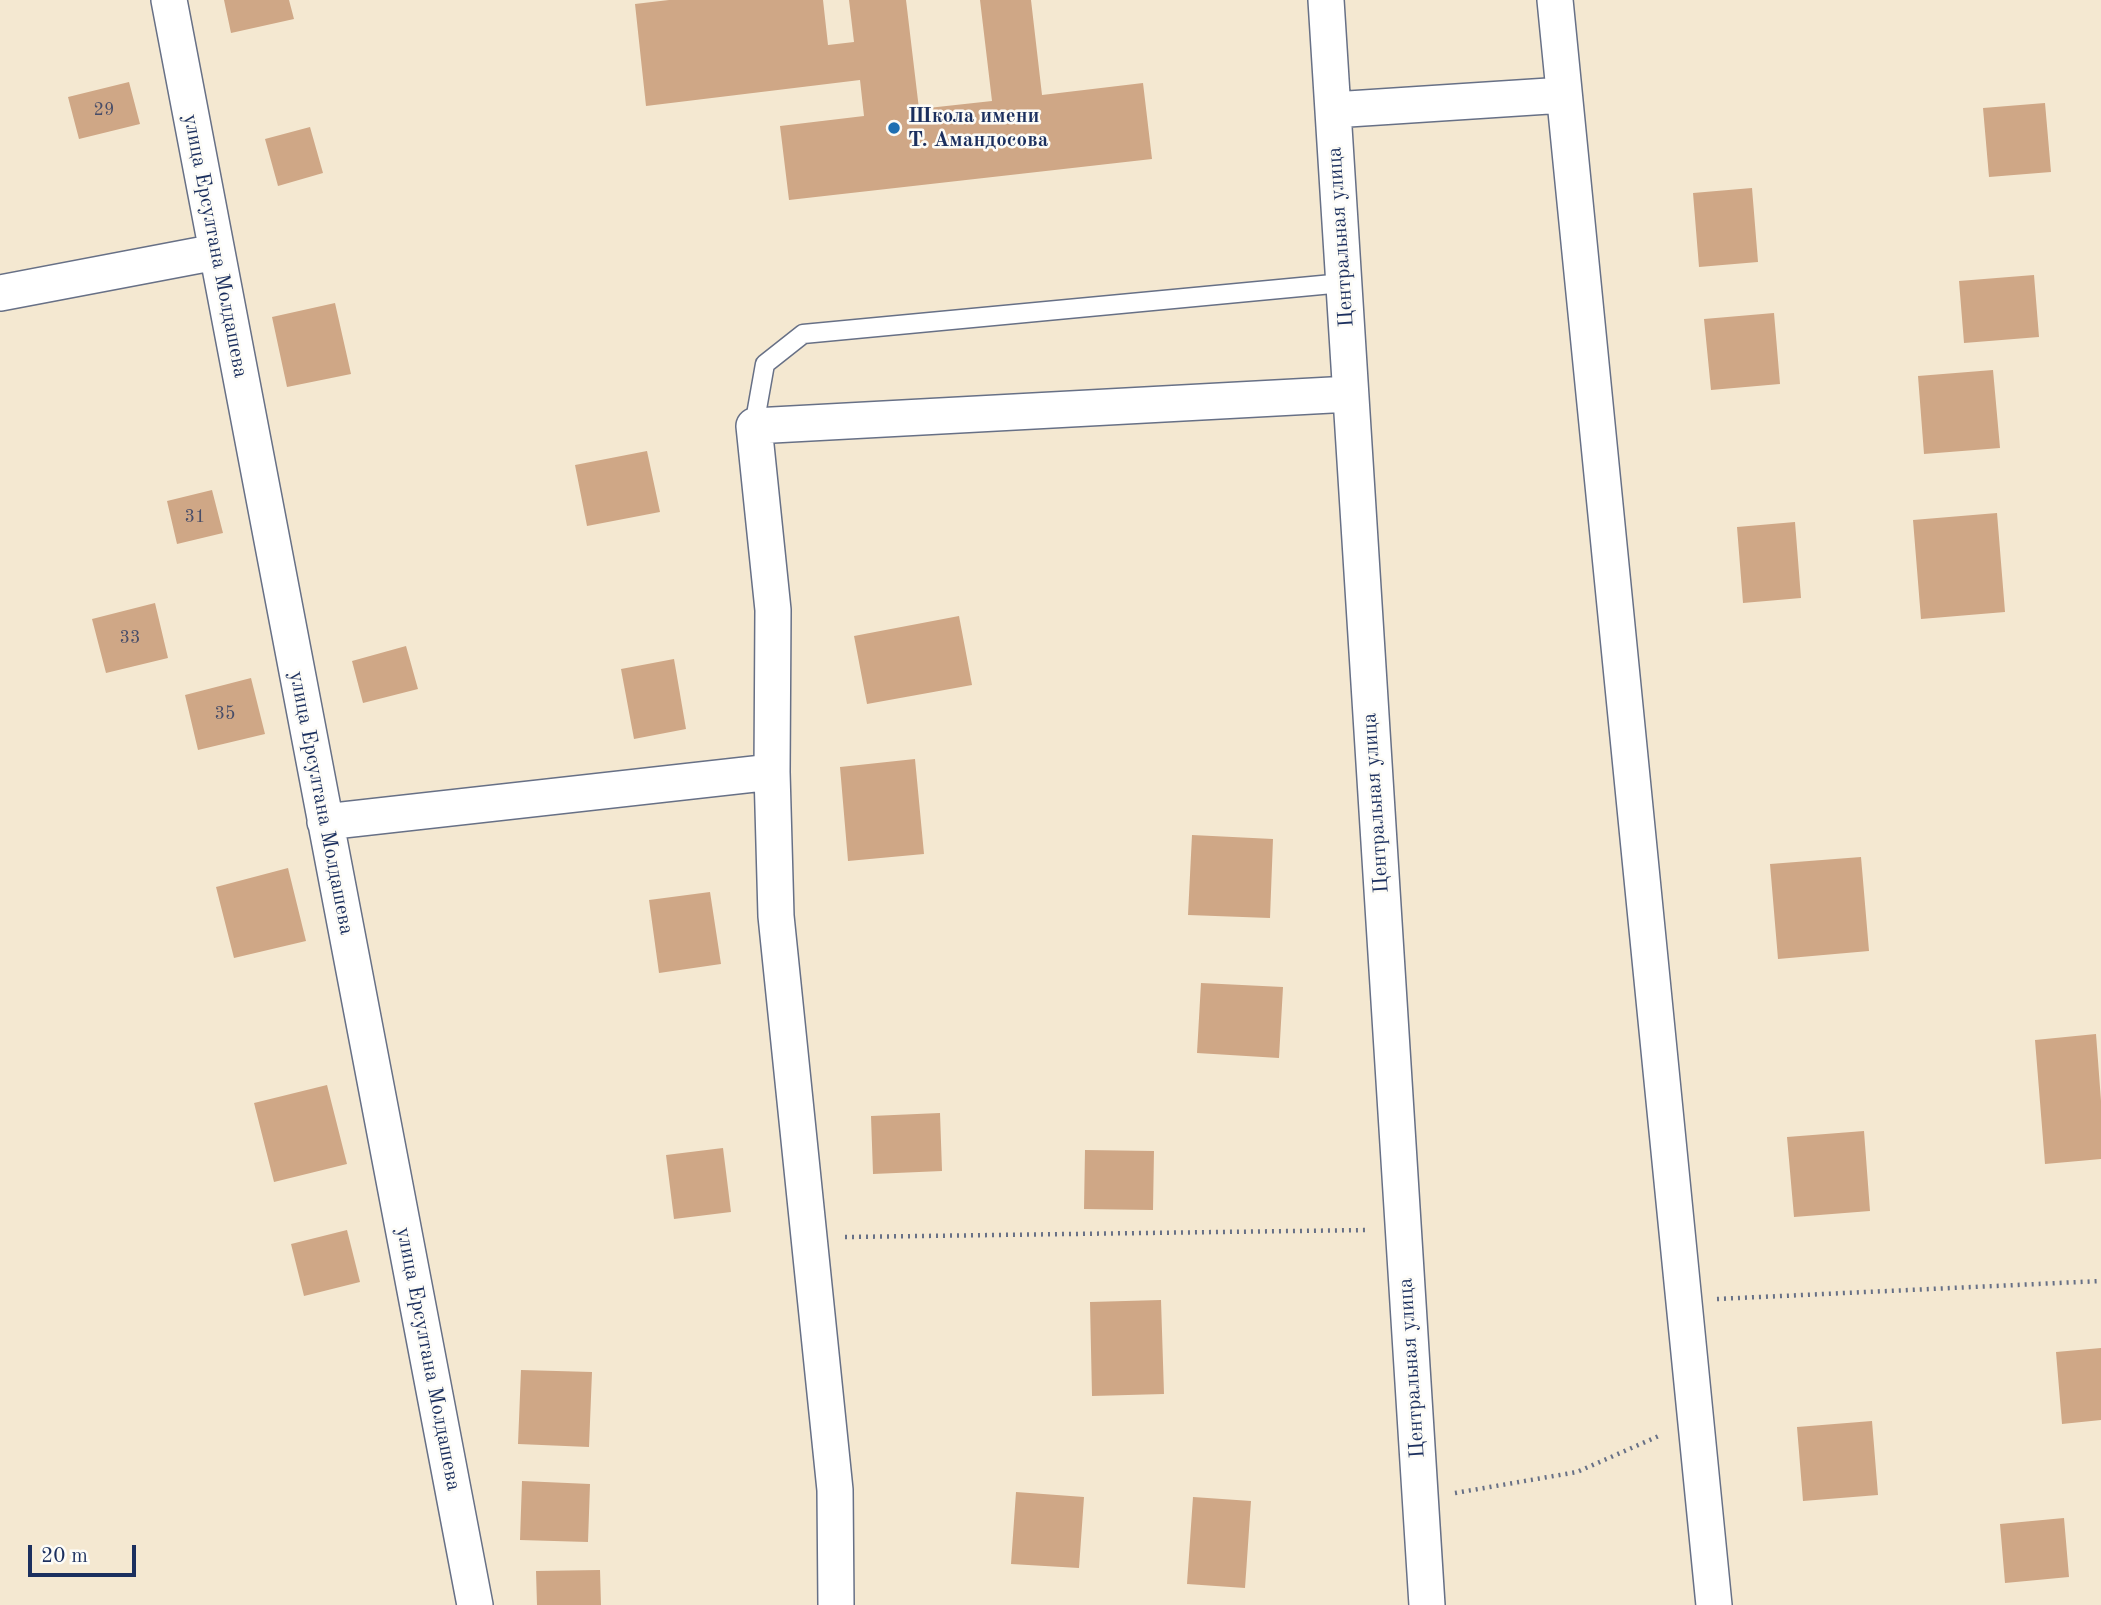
<!DOCTYPE html>
<meta charset="utf-8">
<style>
body{margin:0}
#map{position:relative;width:2101px;height:1605px;overflow:hidden;background:#f4e8d1;font-family:"Old Standard TT",serif}
canvas{display:block}
.scale{position:absolute;left:28px;top:1545px;width:108px;height:32px;box-sizing:border-box;border:4px solid #1b2f5e;border-top:0;padding-left:9px;font-size:21px;line-height:24px;white-space:nowrap;color:#1b2f5e;-webkit-text-stroke:5px #fdfcf7;paint-order:stroke}
</style>
<div id="map">
<canvas width="2101" height="1605"></canvas>
<div class="scale">20 m</div>
</div>
<script>
const context = document.querySelector('canvas').getContext('2d');
context.lineJoin = 'round';
function fillPath(path, color) {
  context.fillStyle = color;
  context.fill(path, 'evenodd');
}
function trace(path, color, width, dash) {
  context.strokeStyle = color;
  context.lineWidth = width;
  context.lineCap = dash ? 'butt' : 'round';
  context.setLineDash(dash || []);
  context.stroke(path);
}
function write(font, color, halo, rows, align = 'center') {
  context.font = font + ' "Old Standard TT",serif';
  context.lineWidth = 5;
  context.setLineDash([]);
  context.textBaseline = 'middle';
  context.strokeStyle = halo;
  context.fillStyle = color;
  for (const [text, x, y, turn = 0] of rows) {
    context.save();
    context.translate(x, y);
    context.rotate((+turn || 0) * Math.PI / 180);
    context.textAlign = isNaN(turn) ? turn : align;
    if (halo) context.strokeText(text, 0, 0);
    context.fillText(text, 0, 0);
    context.restore();
  }
}
const building = new Path2D(`
 M224,0H289L294,19L231,33Z
 M669,0H823L828,45L854,42L849,0H906L919,109L992,101L980,0H1031L1042,95L1143,83L1152,159L789,200L780,126L864,116L860,80L646,106L635,4Z
 M129,82L140,124L79,139L68,97Z
 M2045,103L2051,172L1989,177L1983,108Z
 M310,127L323,173L278,186L265,139Z
 M1752,188L1758,262L1699,267L1693,193Z
 M2034,275L2039,337L1964,343L1959,281Z
 M335,303L351,374L287,387L272,317Z
 M1774,313L1780,384L1711,390L1704,319Z
 M1993,370L2000,448L1924,454L1918,376Z
 M647,451L660,512L587,526L575,465Z
 M212,490L223,533L177,544L167,501Z
 M1997,513L2005,612L1921,619L1913,520Z
 M1795,522L1801,598L1743,603L1737,527Z
 M155,603L168,658L106,673L92,619Z
 M959,616L972,685L867,704L854,636Z
 M406,646L418,689L363,703L352,661Z
 M674,659L686,729L634,739L621,669Z
 M251,678L265,734L198,750L185,695Z
 M915,759L924,854L848,861L840,767Z
 M1192,835L1273,839L1270,918L1188,915Z
 M1861,857L1869,951L1778,959L1770,864Z
 M288,868L306,941L234,958L216,887Z
 M710,892L721,964L659,973L649,900Z
 M1201,983L1283,987L1279,1058L1197,1053Z
 M2096,1034L2101,1101V1159L2045,1164L2035,1040Z
 M327,1085L347,1164L274,1182L254,1103Z
 M940,1113L942,1171L873,1174L871,1116Z
 M1864,1131L1870,1211L1794,1217L1787,1137Z
 M723,1148L731,1212L674,1219L666,1155Z
 M1085,1150L1154,1151L1153,1210L1084,1209Z
 M347,1230L360,1282L304,1296L291,1244Z
 M1161,1300L1164,1394L1092,1396L1090,1302Z
 M2101,1348V1420L2062,1424L2056,1352Z
 M521,1370L592,1372L589,1447L518,1444Z
 M1872,1421L1878,1495L1803,1501L1797,1427Z
 M522,1481L590,1484L588,1542L520,1540Z
 M1016,1492L1084,1497L1079,1568L1011,1564Z
 M1193,1497L1251,1501L1245,1588L1187,1584Z
 M2064,1518L2069,1577L2005,1583L2000,1524Z
 M600,1570L601,1605H537L536,1571Z`);
const path = new Path2D(`
 M845,1237L1368,1230
 M1717,1299L2101,1281
 M1455,1493L1577,1472L1661,1435`);
const lane = new Path2D(`
 M754,426L765,364L803,334L1343,283`);
const street = new Path2D(`
 M169,0L475,1605
 M1326,0L1427,1605
 M1555,0L1714,1605
 M1333,110L1564,95
 M0,293L216,252
 M325,822L772,772
 M836,1605L835,1490L776,916L772,772L773,610L754,426L1350,394`);
const markers = [
 [894,128,7,"#1f6fb2"]
];
const numberNames = [
 ["29",104,110],
 ["31",195,517],
 ["33",130,638],
 ["35",225,714]
];
const poiNames = [
 ["Школа имени",908,116],
 ["Т. Амандосова",908,140]
];
const streetNames = [
 ["Центральная улица",1341,237,-94],
 ["улица Ерсултана Молдашева",215,246,79],
 ["улица Ерсултана Молдашева",321,803,79],
 ["Центральная улица",1376,803,-94],
 ["улица Ерсултана Молдашева",428,1359,79],
 ["Центральная улица",1412,1368,-94]
];
fillPath(building, '#cfa786');
trace(lane, '#677086', 21);
trace(street, '#677086', 38);
trace(path, '#677086', 4.5, [2, 5]);
trace(lane, '#fff', 18);
trace(street, '#fff', 35);
for (const [x, y, r, color] of markers) {
  const dot = new Path2D();
  dot.arc(x, y, r, 0, 2 * Math.PI);
  context.fillStyle = color;
  context.fill(dot);
  trace(dot, '#fdfcf7', 2.5);
}
write('18px', '#484d68', null, numberNames);
write('bold 21px', '#1b2f5e', '#fdfcf7', poiNames, 'left');
write('21px', '#1b2f5e', '#fdfcf7', streetNames);
</script>
